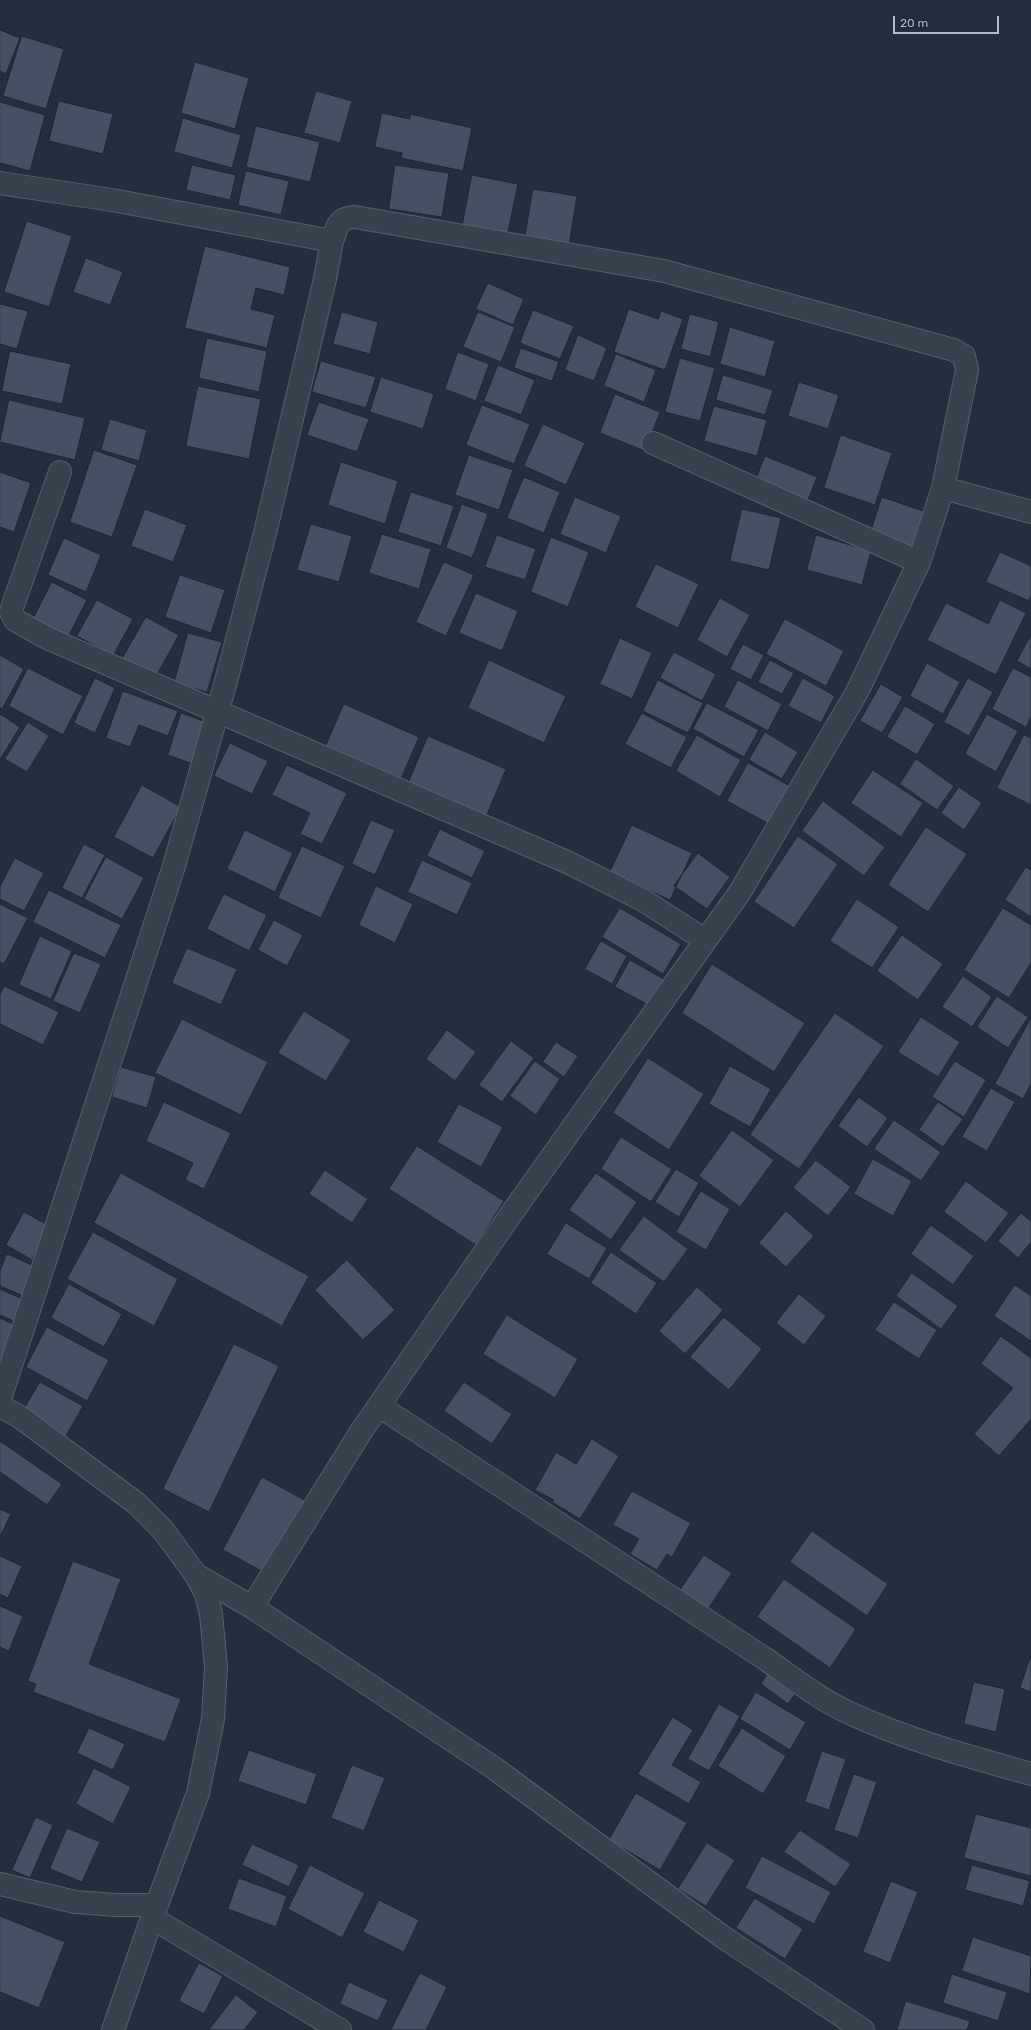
<!DOCTYPE html>
<style>
body{margin:0}
#map{position:relative;width:1031px;height:2030px;overflow:hidden;background:#242f3e;font-family:Rubik,sans-serif}
canvas{display:block}
.scale{position:absolute;left:893px;top:16px;width:106px;height:18px;box-sizing:border-box;border:2px solid #b4bcc9;border-top:0;padding-left:5px;font-size:12px;line-height:14px;white-space:nowrap;color:#b4bcc9;-webkit-text-stroke:3px #1d2633;paint-order:stroke}
</style>
<div id="map">
<canvas width="1031" height="2030"></canvas>
<div class="scale">20 m</div>
</div>
<script>
const context = document.querySelector('canvas').getContext('2d');
context.lineJoin = 'round';
function fillPath(path, color) {
  context.fillStyle = color;
  context.fill(path, 'evenodd');
}
function trace(path, color, width, dash) {
  context.strokeStyle = color;
  context.lineWidth = width;
  context.lineCap = dash ? 'butt' : 'round';
  context.setLineDash(dash || []);
  context.stroke(path);
}
const building = new Path2D(`
 M0,30L20,38L6,74L0,71Z
 M22,36L64,49L46,109L3,96Z
 M195,62L249,78L235,129L181,113Z
 M316,91L352,101L340,143L304,133Z
 M59,101L113,114L103,154L49,141Z
 M0,102L45,115L30,171L0,163Z
 M382,113L410,119V114L472,128L463,171L401,158L402,153L375,147Z
 M183,118L241,135L232,168L174,152Z
 M256,126L320,142L310,182L246,167Z
 M192,165L236,175L230,200L186,190Z
 M395,165L449,173L442,217L389,209Z
 M246,171L289,181L281,215L238,205Z
 M472,175L518,184L507,237L462,228Z
 M533,189L577,196L569,245L525,237Z
 M27,221L72,236L49,307L4,292Z
 M205,246L290,267L284,295L256,288L251,309L275,315L267,348L185,328Z
 M86,258L123,272L110,305L73,292Z
 M488,283L524,299L513,325L476,309Z
 M0,304L28,311L17,349L0,344Z
 M629,309L658,319L661,311L683,319L665,370L614,352Z
 M533,310L574,326L560,359L520,343Z
 M342,312L378,322L370,354L333,344Z
 M478,312L515,327L501,362L463,347Z
 M690,314L719,322L710,357L681,349Z
 M730,327L775,341L765,377L720,364Z
 M578,335L607,348L594,381L565,370Z
 M207,338L267,351L259,392L199,378Z
 M521,348L559,362L552,381L514,368Z
 M10,351L71,364L62,404L2,391Z
 M458,352L489,364L476,401L445,389Z
 M616,354L656,370L644,402L604,386Z
 M680,358L715,368L700,421L665,412Z
 M321,361L376,377L366,408L312,392Z
 M498,365L535,380L521,415L484,401Z
 M723,375L773,390L765,415L716,400Z
 M381,377L434,394L423,429L370,412Z
 M799,382L839,395L828,429L788,416Z
 M198,386L261,399L249,459L186,446Z
 M615,394L660,412L645,451L600,433Z
 M9,400L85,418L75,460L0,442Z
 M319,402L369,419L357,452L307,435Z
 M482,405L530,424L514,464L466,445Z
 M714,406L767,420L757,456L704,441Z
 M110,419L147,430L139,461L101,450Z
 M543,424L585,443L566,485L524,466Z
 M841,435L892,453L875,505L824,488Z
 M94,450L137,465L112,537L70,522Z
 M469,455L513,470L499,510L455,495Z
 M765,456L817,477L806,505L754,485Z
 M341,462L398,481L385,524L328,505Z
 M0,472L31,483L14,532L0,527Z
 M524,477L560,492L544,533L507,518Z
 M411,492L454,506L441,546L398,532Z
 M575,497L621,516L606,553L560,534Z
 M882,497L929,513L916,553L869,537Z
 M462,504L488,514L472,558L446,548Z
 M145,509L187,525L173,562L131,546Z
 M742,509L781,518L769,570L730,561Z
 M311,524L352,536L339,582L297,570Z
 M382,534L431,549L419,589L369,573Z
 M497,535L536,549L525,580L485,567Z
 M816,535L871,551L862,585L807,570Z
 M551,537L589,552L568,607L531,592Z
 M64,538L101,555L86,592L48,575Z
 M1000,552L1031,566V596L1029,601L986,582Z
 M444,562L474,575L446,636L416,622Z
 M656,564L699,584L678,628L635,607Z
 M180,575L225,590L211,633L165,617Z
 M52,582L87,600L68,637L33,619Z
 M476,593L518,611L502,651L459,633Z
 M720,598L750,615L727,657L697,640Z
 M97,600L133,619L113,656L77,636Z
 M1000,600L1026,613L996,675L927,640L946,603L988,624Z
 M146,617L179,635L155,678L122,659Z
 M785,619L844,651L826,686L766,654Z
 M188,633L222,642L207,692L174,683Z
 M1031,635V669L1017,661Z
 M620,638L652,653L632,699L600,684Z
 M743,644L764,655L751,680L730,669Z
 M674,652L716,674L702,701L660,678Z
 M0,655L24,669L2,709L0,708Z
 M489,660L566,696L544,743L468,708Z
 M770,660L794,673L782,694L758,682Z
 M927,663L960,682L943,714L910,696Z
 M28,668L83,696L63,735L9,706Z
 M1013,668L1031,677V717L1026,727L992,709Z
 M95,678L115,688L95,733L74,723Z
 M803,678L835,696L821,723L788,706Z
 M968,678L993,692L969,736L944,722Z
 M658,680L703,703L688,733L643,711Z
 M738,680L782,704L768,731L724,707Z
 M881,684L903,697L882,733L860,721Z
 M123,691L178,711L168,736L139,725L130,747L106,738Z
 M707,703L759,730L744,757L693,729Z
 M344,704L419,737L400,781L325,748Z
 M905,706L935,724L917,755L887,737Z
 M181,713L206,722L193,764L168,755Z
 M642,713L687,737L671,768L625,744Z
 M0,714L20,727L1,758L0,757Z
 M987,714L1018,731L996,772L965,754Z
 M28,722L49,736L27,772L5,759Z
 M765,732L798,752L782,779L749,760Z
 M697,735L741,760L720,797L676,771Z
 M1024,735L1031,738V805L997,788Z
 M428,736L506,769L486,817L408,784Z
 M230,743L268,761L252,794L214,776Z
 M916,759L954,786L937,810L900,784Z
 M748,763L790,786L769,824L727,801Z
 M287,765L347,793L322,844L300,834L310,813L272,795Z
 M873,770L923,803L901,837L851,803Z
 M142,785L181,807L153,858L114,837Z
 M959,787L982,803L964,830L941,813Z
 M823,801L885,847L864,876L802,831Z
 M371,820L395,830L375,875L352,864Z
 M632,825L692,853L670,900L610,872Z
 M926,827L967,854L928,912L888,885Z
 M440,829L485,851L472,878L427,856Z
 M245,830L293,853L275,892L227,869Z
 M798,836L838,864L794,928L754,902Z
 M84,844L105,855L82,898L62,888Z
 M302,846L345,866L321,918L278,898Z
 M698,853L730,877L707,909L674,886Z
 M106,857L144,878L122,919L84,899Z
 M15,858L44,873L24,911L0,899V887Z
 M422,860L472,883L457,915L408,892Z
 M1026,867L1031,870V917L1005,900Z
 M376,886L413,904L395,943L359,925Z
 M49,890L121,925L105,958L33,922Z
 M224,894L267,915L249,951L207,929Z
 M857,899L899,927L872,968L830,941Z
 M0,904L28,918L4,964L0,962Z
 M620,908L681,944L663,974L602,937Z
 M1003,908L1031,925V963L1009,998L964,970Z
 M274,920L303,935L287,966L258,950Z
 M902,935L943,964L918,1000L877,971Z
 M40,936L72,951L51,999L19,985Z
 M601,941L627,956L612,984L585,969Z
 M187,948L237,969L221,1005L172,983Z
 M74,953L101,964L80,1013L53,1001Z
 M630,960L667,981L652,1007L615,987Z
 M712,964L805,1023L774,1072L682,1013Z
 M963,976L992,997L972,1027L942,1007Z
 M4,986L59,1012L43,1045L0,1024V995Z
 M997,996L1028,1017L1008,1048L977,1027Z
 M304,1011L351,1040L326,1081L278,1053Z
 M835,1013L884,1046L799,1169L750,1135Z
 M921,1017L960,1042L938,1077L898,1052Z
 M1031,1018V1084L1023,1099L995,1084Z
 M182,1019L268,1062L241,1115L155,1073Z
 M447,1030L476,1052L455,1081L426,1059Z
 M511,1041L534,1058L502,1102L479,1085Z
 M556,1042L578,1056L564,1077L543,1062Z
 M648,1058L704,1094L669,1150L613,1113Z
 M535,1061L560,1079L536,1115L510,1096Z
 M955,1061L986,1080L964,1117L932,1097Z
 M730,1066L771,1089L750,1127L709,1104Z
 M121,1067L156,1077L147,1108L112,1097Z
 M991,1088L1015,1102L987,1151L962,1137Z
 M859,1097L888,1118L867,1147L838,1126Z
 M164,1102L231,1133L204,1189L185,1180L193,1163L146,1141Z
 M938,1102L963,1119L943,1147L919,1130Z
 M459,1104L503,1127L481,1167L437,1142Z
 M894,1120L941,1152L921,1181L874,1149Z
 M732,1130L774,1160L740,1207L699,1176Z
 M621,1137L672,1169L651,1202L601,1169Z
 M417,1146L504,1201L476,1245L389,1189Z
 M873,1159L912,1181L893,1216L854,1194Z
 M816,1160L851,1187L828,1216L793,1188Z
 M676,1169L699,1183L679,1217L655,1202Z
 M325,1170L368,1199L352,1223L309,1194Z
 M121,1173L309,1276L282,1326L94,1223Z
 M596,1173L637,1202L611,1240L569,1210Z
 M966,1181L1009,1213L986,1243L944,1212Z
 M701,1191L730,1209L706,1250L676,1232Z
 M786,1211L814,1236L786,1267L759,1243Z
 M24,1212L50,1226L32,1260L6,1245Z
 M1021,1213L1031,1221V1242L1018,1258L998,1241Z
 M644,1216L688,1249L664,1282L619,1250Z
 M566,1223L607,1248L589,1279L547,1254Z
 M931,1225L974,1256L953,1285L911,1254Z
 M93,1232L178,1279L154,1326L67,1279Z
 M611,1252L657,1283L636,1314L591,1283Z
 M7,1254L39,1268L26,1297L0,1286V1271Z
 M347,1260L395,1310L363,1340L315,1290Z
 M912,1273L958,1306L941,1329L896,1296Z
 M69,1284L122,1314L104,1347L51,1318Z
 M1015,1285L1031,1296V1341L994,1316Z
 M697,1287L723,1310L685,1354L659,1331Z
 M0,1289L25,1300L16,1322L0,1315Z
 M799,1294L826,1316L804,1345L776,1323Z
 M894,1302L937,1330L919,1359L875,1330Z
 M507,1315L578,1359L555,1398L483,1354Z
 M724,1317L762,1349L729,1390L690,1357Z
 M0,1318L17,1326L1,1362H0Z
 M47,1327L109,1360L87,1401L26,1367Z
 M1001,1336L1031,1358V1419L999,1456L974,1434L1013,1388L981,1364Z
 M234,1344L279,1366L209,1512L163,1489Z
 M40,1382L83,1406L63,1441L20,1416Z
 M464,1382L512,1414L492,1444L444,1411Z
 M592,1439L619,1456L580,1519L552,1502L554,1500L535,1490L556,1452L576,1464Z
 M0,1441L62,1484L47,1505L0,1472Z
 M262,1477L306,1501L267,1574L223,1550Z
 M632,1491L691,1523L672,1557L667,1554L657,1570L630,1554L639,1539L613,1525Z
 M0,1509L11,1514L0,1537Z
 M812,1531L888,1584L867,1616L790,1562Z
 M704,1555L732,1573L704,1615L676,1596Z
 M0,1556L22,1566L8,1598L0,1594Z
 M73,1561L121,1579L89,1664L181,1699L165,1742L33,1692L36,1684L28,1681Z
 M784,1579L856,1629L830,1668L757,1617Z
 M0,1606L23,1616L9,1651L0,1647Z
 M1031,1655V1692L1020,1688Z
 M772,1668L800,1687L788,1704L761,1684Z
 M974,1682L1005,1689L996,1732L964,1724Z
 M756,1692L806,1722L790,1750L740,1719Z
 M719,1704L740,1716L709,1771L688,1759Z
 M673,1717L693,1730L672,1765L701,1782L689,1804L638,1774Z
 M89,1728L125,1744L113,1770L77,1753Z
 M742,1728L786,1756L763,1794L718,1766Z
 M249,1750L317,1774L306,1805L238,1781Z
 M822,1751L846,1759L829,1810L805,1802Z
 M352,1765L385,1778L364,1831L331,1818Z
 M94,1768L131,1787L113,1824L76,1804Z
 M854,1774L877,1782L858,1838L834,1830Z
 M636,1793L687,1823L660,1870L609,1840Z
 M976,1814L1031,1828V1876L964,1858Z
 M36,1817L53,1825L30,1878L12,1870Z
 M67,1828L100,1842L82,1882L50,1869Z
 M800,1830L851,1864L835,1887L784,1852Z
 M707,1843L735,1860L706,1906L678,1889Z
 M252,1844L299,1865L289,1887L242,1865Z
 M762,1856L831,1892L814,1924L745,1888Z
 M310,1865L365,1893L342,1938L288,1909Z
 M972,1865L1030,1881L1023,1906L965,1890Z
 M239,1878L287,1896L276,1927L228,1909Z
 M891,1881L918,1892L890,1963L863,1952Z
 M755,1898L803,1929L785,1959L736,1928Z
 M379,1900L419,1920L404,1952L363,1932Z
 M0,1916L65,1942L39,2008L0,1992Z
 M973,1937L1031,1956L1030,1994L962,1971Z
 M199,1963L223,1976L204,2014L179,2001Z
 M420,1973L447,1987L426,2030H391Z
 M952,1974L1007,1992L998,2021L943,2003Z
 M349,1982L388,2000L378,2021L340,2004Z
 M236,1995L258,2012L244,2030H209Z
 M906,2001L970,2021L967,2030H897Z`);
const minor = new Path2D(`
 M0,183L112,200L332,241L325,279L265,533L225,685L174,866L0,1399
 M653,443L919,562
 M60,472L13,605L11,612L15,620L47,638L567,862L643,900L705,940
 M943,488L1031,512
 M379,1406L764,1658C793,1678 821,1701 854,1715C911,1741 971,1757 1031,1774
 M196,1575L252,1607L494,1768L723,1937L863,2030
 M252,1607L360,1433L509,1217L740,892L857,692L919,562L943,488L967,370L964,356L954,350L664,271L355,217C337,218 338,226 332,241
 M0,1884L75,1902L117,1905H156
 M152,1918L340,2030`);
const tertiary = new Path2D(`
 M0,1406L20,1417L136,1503L163,1530L196,1575L206,1594L211,1614L216,1667L213,1719L198,1793L152,1918L113,2030`);
fillPath(building, '#455162');
trace(building, '#1f2835', 1);
trace(minor, '#565f6c', 24);
trace(tertiary, '#565f6c', 24);
trace(minor, '#38414e', 22);
trace(tertiary, '#38414e', 22);
</script>
